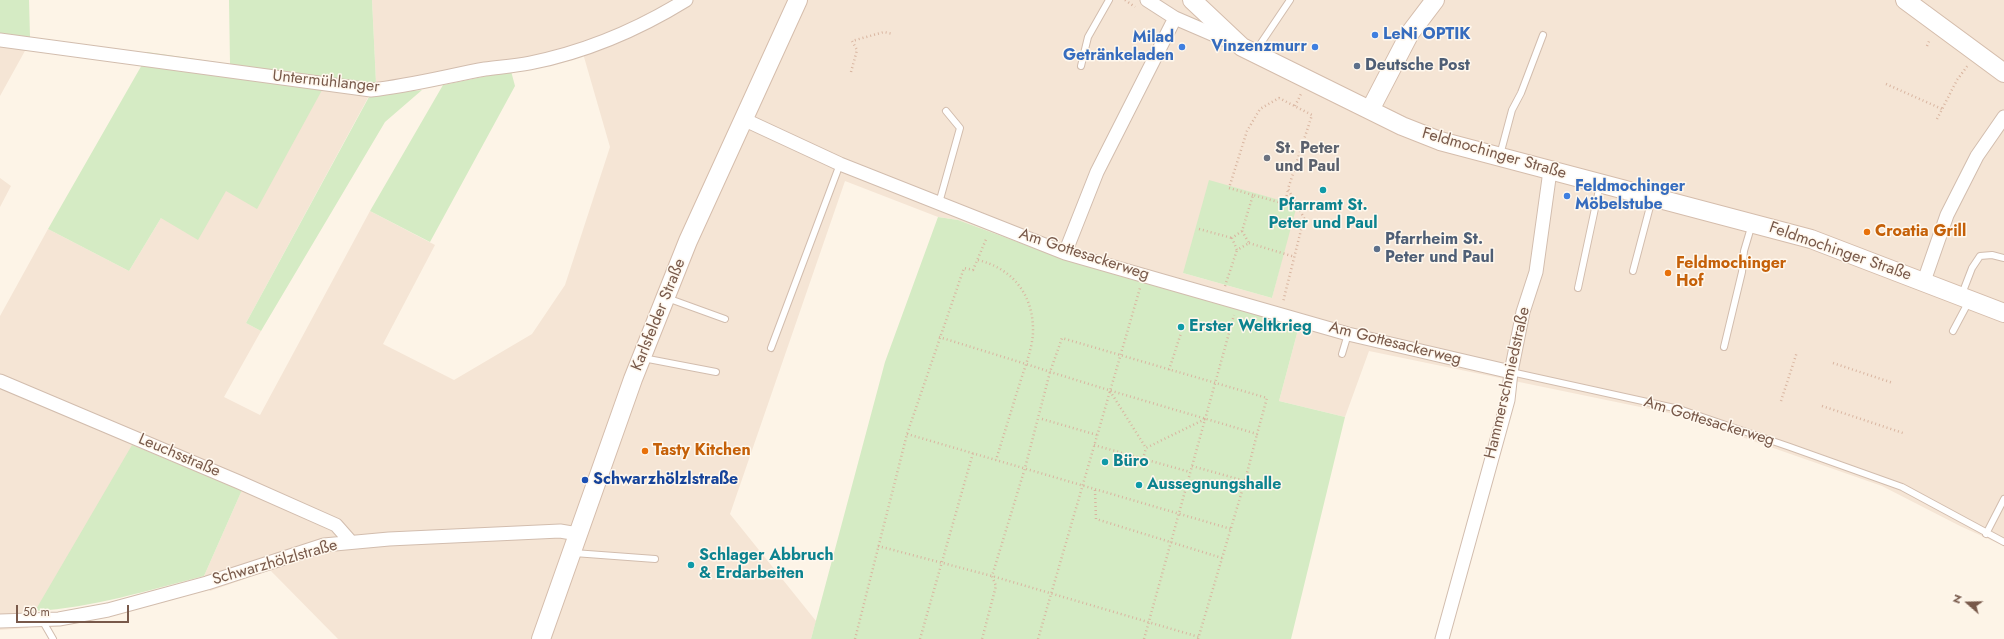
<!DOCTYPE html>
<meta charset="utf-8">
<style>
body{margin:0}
#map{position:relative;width:2004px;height:639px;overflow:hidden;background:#fdf4e7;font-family:Jost,sans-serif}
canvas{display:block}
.north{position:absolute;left:1948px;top:583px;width:40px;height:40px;-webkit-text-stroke:3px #fff8ee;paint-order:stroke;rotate:290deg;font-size:11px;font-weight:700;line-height:16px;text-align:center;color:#78594a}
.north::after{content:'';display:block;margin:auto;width:14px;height:18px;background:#78594a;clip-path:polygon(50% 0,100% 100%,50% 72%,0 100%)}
.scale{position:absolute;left:16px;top:605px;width:113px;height:18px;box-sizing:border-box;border:2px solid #78594a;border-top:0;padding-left:5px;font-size:12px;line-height:14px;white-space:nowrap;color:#78594a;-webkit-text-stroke:3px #fff8ee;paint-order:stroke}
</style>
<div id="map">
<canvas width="2004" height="639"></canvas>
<div class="north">N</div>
<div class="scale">50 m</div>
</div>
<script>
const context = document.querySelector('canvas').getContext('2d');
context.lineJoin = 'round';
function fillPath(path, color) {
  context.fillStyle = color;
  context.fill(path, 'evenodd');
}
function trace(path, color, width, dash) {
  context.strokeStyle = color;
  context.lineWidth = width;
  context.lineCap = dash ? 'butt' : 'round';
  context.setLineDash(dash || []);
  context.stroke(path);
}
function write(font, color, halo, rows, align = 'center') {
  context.font = font + ' Jost,sans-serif';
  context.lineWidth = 3;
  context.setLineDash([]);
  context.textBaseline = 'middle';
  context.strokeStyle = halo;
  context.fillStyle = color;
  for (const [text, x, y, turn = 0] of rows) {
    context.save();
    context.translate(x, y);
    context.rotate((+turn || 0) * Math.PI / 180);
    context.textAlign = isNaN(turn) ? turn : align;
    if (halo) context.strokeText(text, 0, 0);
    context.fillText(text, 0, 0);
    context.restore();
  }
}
const residential = new Path2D(`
 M372,0H2004V546L1960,526L1882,486L1679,415L1369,351L1345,417L1279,401L1299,326L1067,260L958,220L938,217L845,181L730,514L816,621L811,639H338L270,570L210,591L204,576L242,490L35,611L28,628L0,630V316L48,229L129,271L161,218L327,81L376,83ZM582,50L610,147L565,285L532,334L454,380L383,344L435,245L370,211L260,415L224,397L261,331L246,323L376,83L542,66ZM1296,204L1272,298L1183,273Z
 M0,45L26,49L0,96Z
 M0,178L11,186L0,207Z`);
const green = new Path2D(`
 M0,0H29L30,37L0,33Z
 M229,0H372L376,83L327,81L257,209L226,191L198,240L161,218L129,271L48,229L143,63L147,52L230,64Z
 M511,71L515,86L430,242L370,211L443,85Z
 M422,90L385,122L261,331L246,323L370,95Z
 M1209,180L1297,205L1272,298L1183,273Z
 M938,217L958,220L1067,260L1299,326L1279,401L1345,417L1291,639H811L885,362Z
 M132,445L242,490L204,576C148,590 93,608 35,611Z`);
const path = new Path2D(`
 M1125,0L1135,7
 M1927,46L1930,39
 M851,72L857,50L852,41L884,32L893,34
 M1886,84L1942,109
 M1295,106L1301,94
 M1937,119L1957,80L1968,65
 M1253,195L1229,188L1247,131L1260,109L1279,98L1312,115L1288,189L1304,218L1283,302
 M1199,229L1232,238
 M1242,231L1249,243L1237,250L1232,238L1242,231L1253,195L1285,204L1288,189
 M1249,243L1295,257
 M978,260C1014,269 1034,296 1033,333C1032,351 1022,375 1017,392C1010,415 1003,437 996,460
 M1225,286L1237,250
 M939,337L1026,364C1102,389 1180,411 1257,434L1267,398L1062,338L1050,372L1025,468L992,576L996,586L982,639
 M1833,363L1893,383
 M1169,370L1181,333
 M1110,391L1146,448L1205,419
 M1781,401L1797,352
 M1822,406L1903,433
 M1042,419L1097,435
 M907,434L1231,529
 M1094,445L1190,472
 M1143,459L1146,448
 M1192,466L1245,481L1257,434
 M1095,490L1096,519L1222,558
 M878,546L992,576L1199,637
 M855,639L907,434L964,268L973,270L987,237
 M920,639L973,453
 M1038,639L1140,288
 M1144,639L1234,315
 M1198,639L1245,481`);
const lane = new Path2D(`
 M1255,52L1290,0
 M1081,66L1088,37L1109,0
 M1500,155L1512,110L1521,93L1543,35
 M939,203L960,128L946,111
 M1633,271L1652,199
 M1578,288L1600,185
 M1962,294L1972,268L1980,256L1992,255L2004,258
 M667,298L725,319
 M1953,331L1969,301
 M1724,347L1742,272L1744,251L1752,224
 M771,348L840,164
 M1342,354L1348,334
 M643,358L716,372
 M1511,372L1679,409L1790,447L1902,487L2004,542
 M1986,534L2004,499
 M574,553L655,559
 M42,620L53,639`);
const street = new Path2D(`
 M1147,0L1175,18L1233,43
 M0,40L371,90C410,86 447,76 485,69C500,67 515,66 530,63C585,52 639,29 686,0
 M743,119L840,164L1065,253L1348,334L1511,372
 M1065,253L1097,172L1175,18
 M1924,281L1947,215L1977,156L2004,117
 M0,381L239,482L336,525L351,542
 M0,621L59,619L108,610L207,583L324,545L389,539L560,531L578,534
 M1442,639L1508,400L1511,372L1523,312L1536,272L1550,171`);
const secondary = new Path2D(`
 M1192,0L1242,47L1402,126L1440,141L1811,239L2004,313
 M1905,0L2004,73
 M1370,110L1410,33L1435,0
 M541,639L633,379L688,241L798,0`);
const markers = [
 [1375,35,4,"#3f7fe0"],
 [1182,47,4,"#3f7fe0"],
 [1315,47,4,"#3f7fe0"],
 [1357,66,4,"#5c6f8a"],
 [1267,158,4,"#6b7280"],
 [1323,190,4,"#0f9aa8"],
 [1567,196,4,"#3f7fe0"],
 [1867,232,4,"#e8710a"],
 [1377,249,4,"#5c6f8a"],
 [1668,273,4,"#e8710a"],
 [1181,327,4,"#0f9aa8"],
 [645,451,4,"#e8710a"],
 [1105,462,4,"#0f9aa8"],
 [585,480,4,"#1a4fb4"],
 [1139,485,4,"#0f9aa8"],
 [691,565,4,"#0f9aa8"]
];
const shopNames = [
 ["LeNi OPTIK",1383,35],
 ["Milad",1174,38,"right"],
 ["Getränkeladen",1174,56,"right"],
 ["Vinzenzmurr",1307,47,"right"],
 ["Feldmochinger",1575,187],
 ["Möbelstube",1575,205]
];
const serviceNames = [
 ["Deutsche Post",1365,66],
 ["Pfarrheim St.",1385,240],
 ["Peter und Paul",1385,258]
];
const streetNames = [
 ["Untermühlanger",326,82,6],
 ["Feldmochinger Straße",1494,154,16],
 ["Feldmochinger Straße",1840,252,19],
 ["Am Gottesackerweg",1084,255,18],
 ["Karlsfelder Straße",659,315,-68],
 ["Am Gottesackerweg",1395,344,14],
 ["Hammerschmiedstraße",1508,383,-77],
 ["Am Gottesackerweg",1709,422,17],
 ["Leuchsstraße",179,456,23],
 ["Schwarzhölzlstraße",275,563,-16]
];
const worshipNames = [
 ["St. Peter",1275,149],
 ["und Paul",1275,167]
];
const cultureNames = [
 ["Pfarramt St.",1323,206,"center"],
 ["Peter und Paul",1323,224,"center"],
 ["Erster Weltkrieg",1189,327],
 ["Büro",1113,462],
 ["Aussegnungshalle",1147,485],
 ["Schlager Abbruch",699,556],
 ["& Erdarbeiten",699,574]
];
const foodNames = [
 ["Croatia Grill",1875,232],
 ["Feldmochinger",1676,264],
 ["Hof",1676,282],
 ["Tasty Kitchen",653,451]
];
const transitNames = [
 ["Schwarzhölzlstraße",593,480]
];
fillPath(residential, '#f5e5d5');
fillPath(green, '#d5ebc4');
trace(lane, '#d2bdae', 8);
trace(street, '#d2bdae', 15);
trace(secondary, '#d5bdac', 20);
trace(path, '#d9b5a0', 2.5, [1, 3]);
trace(lane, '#fff', 6);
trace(street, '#fff', 13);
trace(secondary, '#fff', 18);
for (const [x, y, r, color] of markers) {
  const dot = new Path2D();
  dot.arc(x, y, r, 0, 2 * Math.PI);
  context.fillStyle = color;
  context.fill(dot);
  trace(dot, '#fff8ee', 1.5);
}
write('bold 16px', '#366cbe', '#fff8ee', shopNames, 'left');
write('bold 16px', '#4e5e75', '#fff8ee', serviceNames, 'left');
write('16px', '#78594a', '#fff8ee', streetNames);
write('bold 16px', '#5b616d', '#fff8ee', worshipNames, 'left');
write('bold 16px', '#0d838f', '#fff8ee', cultureNames, 'left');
write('bold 16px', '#c56008', '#fff8ee', foodNames, 'left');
write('bold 16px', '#164399', '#fff8ee', transitNames, 'left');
</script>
